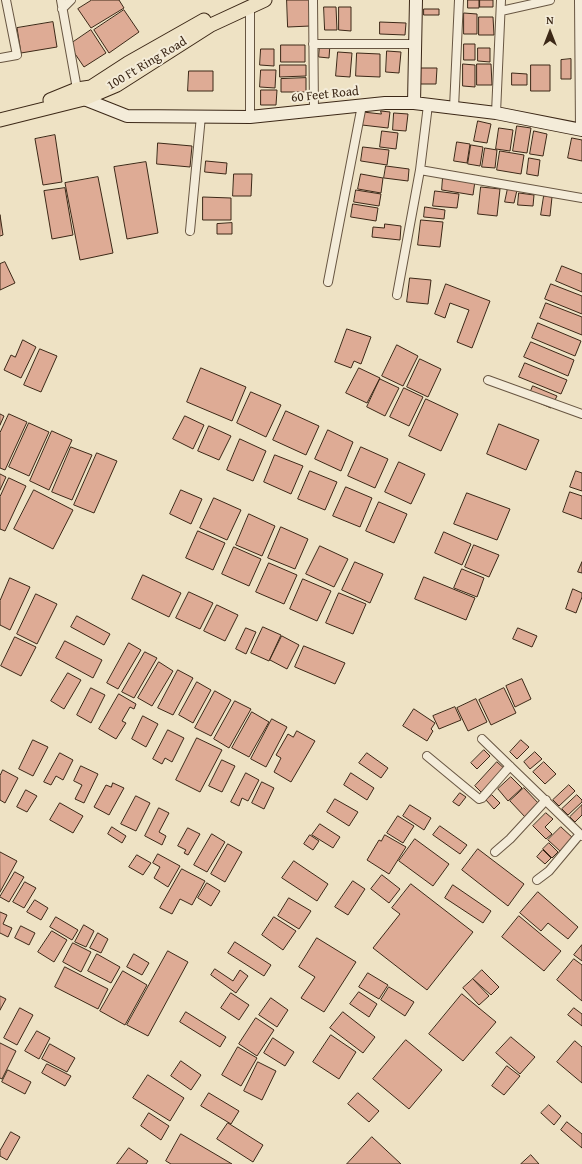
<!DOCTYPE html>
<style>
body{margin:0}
#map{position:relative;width:582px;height:1164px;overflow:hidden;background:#eee2c4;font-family:"Gentium Book Plus",serif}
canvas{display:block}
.north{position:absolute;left:530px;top:12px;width:40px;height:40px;-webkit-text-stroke:3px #f4ecd9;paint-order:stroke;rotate:0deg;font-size:11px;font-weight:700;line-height:16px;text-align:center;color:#3c2817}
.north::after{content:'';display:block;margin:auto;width:14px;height:18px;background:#3c2817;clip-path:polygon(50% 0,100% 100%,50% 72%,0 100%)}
</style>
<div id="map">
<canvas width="582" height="1164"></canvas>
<div class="north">N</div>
</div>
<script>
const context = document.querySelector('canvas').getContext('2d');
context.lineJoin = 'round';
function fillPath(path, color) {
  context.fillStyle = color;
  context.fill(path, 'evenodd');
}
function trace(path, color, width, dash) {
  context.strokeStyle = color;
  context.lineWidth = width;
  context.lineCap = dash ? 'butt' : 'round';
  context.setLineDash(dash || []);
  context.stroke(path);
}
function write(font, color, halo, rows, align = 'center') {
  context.font = font + ' "Gentium Book Plus",serif';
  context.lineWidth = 4;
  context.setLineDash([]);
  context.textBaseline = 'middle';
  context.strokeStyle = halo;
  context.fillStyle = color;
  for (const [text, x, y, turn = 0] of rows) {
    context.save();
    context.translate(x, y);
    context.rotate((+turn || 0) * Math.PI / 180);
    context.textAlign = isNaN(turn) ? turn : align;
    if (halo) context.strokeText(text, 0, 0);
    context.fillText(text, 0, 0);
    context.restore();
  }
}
const building = new Path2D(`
 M92,0H119L124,8L91,28L78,9Z
 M287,0H309L310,26L288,27Z
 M468,0H479V8H468Z
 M480,0H493V7H480Z
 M324,7H336L337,30H325Z
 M339,7H351V31L339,30Z
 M424,9H439V15H424Z
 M124,10L139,32L109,53L94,30Z
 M464,13L477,14V34H464Z
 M479,17H493L494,35H479Z
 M53,22L57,47L21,53L17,28Z
 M380,22L406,23L405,35L380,34Z
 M91,30L106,53L84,67L69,45Z
 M320,44H330L329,58L319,57Z
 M464,44H475V60H464Z
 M281,45H305V62H281Z
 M478,48H490V62L478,61Z
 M261,49H274V66L260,65Z
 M387,51L401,52L399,73L386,72Z
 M338,52L352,53L350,77L336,76Z
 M357,53L380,54V77L356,76Z
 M571,59V79H561V60Z
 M463,64L475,65V87L463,86Z
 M477,64H491L492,85H477Z
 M280,65H306V76L280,77Z
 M531,65H550V91H531Z
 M421,68H437L436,84H421Z
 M261,70H276L275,88L260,87Z
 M189,71H213V91H188Z
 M512,73L527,74V85H512Z
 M306,78V92H281V79Z
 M261,90H277L276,105H261Z
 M381,111L390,112L388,128L362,125L363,112L381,114Z
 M394,113L408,114L406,131L393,130Z
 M478,121L491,124L487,143L474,141Z
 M517,126L531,128L527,153L513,151Z
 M499,128L513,130L510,151L496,149Z
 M382,131L398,133L396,149L380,147Z
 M534,131L547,134L543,156L530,154Z
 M55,135L62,182L43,185L35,139Z
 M572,138L582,140V161L568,158Z
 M457,142L470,144L467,163L454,161Z
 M158,143L192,146L190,167L157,164Z
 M471,145L483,147L480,166L468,164Z
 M363,147L389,150L387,165L361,161Z
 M485,148L497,150L495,168L482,167Z
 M500,151L524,155L521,174L497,170Z
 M529,158L540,160L538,176L527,174Z
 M206,161L227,163L226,174L205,172Z
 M146,162L158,233L127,239L114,167Z
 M386,166L409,169L408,181L384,178Z
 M234,174H252L251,196H233Z
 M361,174L383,178L381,193L358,189Z
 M98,177L113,253L80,260L65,183Z
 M443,177L475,181L473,195L442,190Z
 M481,187L500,189L497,216L478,214Z
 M65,188L73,235L52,239L44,191Z
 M508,188L517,190L514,203L505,202Z
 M356,190L381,194L379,206L354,202Z
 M435,191L459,194L457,208L433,206Z
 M519,193L534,195L533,206L518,205Z
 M544,196L552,197L550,216L541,215Z
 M203,197L231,198V220H203Z
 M353,204L378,208L376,221L351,217Z
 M425,207L445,210L444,219L424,217Z
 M0,215L3,235L0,236Z
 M421,220L443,222L440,247L418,245Z
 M232,223V234H217V224Z
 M385,224L401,226L400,240L372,237L373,227L384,228Z
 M5,262L15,283L0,290V264Z
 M562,266L582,274V292L556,281Z
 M410,278L431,280L428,304L407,302Z
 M446,284L490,301L472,348L457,342L469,310L450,303L445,318L435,314Z
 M551,284L582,296V314L545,299Z
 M546,303L582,317V335L540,318Z
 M538,323L581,341L575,356L532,338Z
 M347,329L371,337L361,364L354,361L351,368L335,362Z
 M23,340L36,347L21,378L4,370L11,355L15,357Z
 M531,342L574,360L568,376L524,357Z
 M397,345L418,356L403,386L382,376Z
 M40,349L57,356L41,392L24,385Z
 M420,359L441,369L428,397L407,387Z
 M525,363L567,380L561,394L519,377Z
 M201,368L246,387L232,421L187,402Z
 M359,368L380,378L367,403L346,393Z
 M380,379L399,388L385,416L367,407Z
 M533,386L557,396L551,408L528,398Z
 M404,388L423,397L409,426L390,417Z
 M251,392L281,405L266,437L237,423Z
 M426,399L458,414L441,451L409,436Z
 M286,411L319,426L306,455L273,440Z
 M0,414L4,416L0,425Z
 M9,414L27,422L5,470L0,468V433Z
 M185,416L204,425L193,449L173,439Z
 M29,423L49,432L29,476L9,467Z
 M499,424L539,440L526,470L487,454Z
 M209,426L231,436L219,460L198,451Z
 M328,430L353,442L341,471L315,459Z
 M52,431L72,440L49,490L30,481Z
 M240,439L266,451L253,481L227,470Z
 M71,447L92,455L72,500L52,492Z
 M361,447L388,459L375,488L348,476Z
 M97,453L117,461L94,513L74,505Z
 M275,455L303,466L291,494L264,482Z
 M399,462L425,474L411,504L385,492Z
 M310,471L337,482L325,510L298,499Z
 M576,471L582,473V491L570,487Z
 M0,474L6,477L0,490Z
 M9,478L26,486L5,531L0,529V497Z
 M346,487L372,498L360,527L333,516Z
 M34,490L73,510L53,549L14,529Z
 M181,490L202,499L191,524L170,514Z
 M570,492L582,496V519L563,512Z
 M467,493L510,509L497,540L454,524Z
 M214,498L241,510L227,540L200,528Z
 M379,502L407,514L394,543L366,531Z
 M249,514L275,526L262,556L236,545Z
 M281,527L308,539L295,569L268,558Z
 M198,531L225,543L213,570L186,558Z
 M444,532L471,544L462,565L435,553Z
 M474,545L499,555L489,577L465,567Z
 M320,546L348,559L334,587L306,574Z
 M234,547L261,559L249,586L222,574Z
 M355,562L383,574L370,603L342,590Z
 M582,562V573L578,572Z
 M269,563L297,575L284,604L256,592Z
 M462,569L484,578L477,597L454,588Z
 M143,575L181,593L169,617L132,599Z
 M424,577L475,598L466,620L415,599Z
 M10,578L30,587L10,630L0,625V601Z
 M303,579L331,591L317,621L290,609Z
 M573,589L582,593V597L576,613L566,609Z
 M189,592L213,603L200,629L176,618Z
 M339,593L366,604L353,634L326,623Z
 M36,594L57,604L37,644L17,634Z
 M217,605L238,615L225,641L204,631Z
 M77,616L110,634L104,645L71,627Z
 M263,627L281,635L269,661L251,653Z
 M246,628L256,632L246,654L236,649Z
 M518,628L537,636L532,647L513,639Z
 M282,636L299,645L287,669L270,660Z
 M15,637L36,647L21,676L1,666Z
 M65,641L102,660L93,678L56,658Z
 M129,643L141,650L118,689L107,683Z
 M304,646L345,663L335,684L295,667Z
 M145,652L157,658L134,698L122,692Z
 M159,662L173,671L152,706L138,698Z
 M178,670L193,678L173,715L158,708Z
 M68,673L81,680L64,709L51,701Z
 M522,679L531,699L515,707L506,686Z
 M197,682L211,690L193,723L179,715Z
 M91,688L105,695L91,723L77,715Z
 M504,688L516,713L491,725L479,700Z
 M215,691L231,700L211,736L195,728Z
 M119,694L136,704L134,709L130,707L122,721L126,723L116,739L99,729Z
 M476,699L487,722L468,731L457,708Z
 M235,701L251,709L229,748L214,739Z
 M455,707L461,720L439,729L433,716Z
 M414,709L435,723L431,729L433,731L427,741L403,726Z
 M252,712L269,722L249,757L232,748Z
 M143,716L158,724L146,747L132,739Z
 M272,719L287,727L266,767L251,759Z
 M168,730L184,738L172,762L165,758L162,764L153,759Z
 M297,731L315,741L291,782L274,772L281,758L276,755L288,734L293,737Z
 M197,738L222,750L200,792L176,780Z
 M33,740L48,747L33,776L19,769Z
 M521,740L529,747L517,759L510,752Z
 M484,750L490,756L477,769L471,763Z
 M535,752L542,759L530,769L524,762Z
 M60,753L73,760L63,780L56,776L51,785L44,782Z
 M367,753L388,768L381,778L359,763Z
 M222,760L235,766L222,792L209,786Z
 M497,762L506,770L483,794L475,786Z
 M544,762L556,774L545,784L533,772Z
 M81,766L98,774L84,803L75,799L82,785L74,781Z
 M3,770L18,778L5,803L0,800V776Z
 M246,773L259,780L248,801L242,798L239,806L231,802Z
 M351,773L374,788L367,800L344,785Z
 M511,777L522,788L508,801L498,789Z
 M262,782L274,788L264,809L252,803Z
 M113,783L124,788L109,815L94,807L106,785L111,787Z
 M569,785L575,791L559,806L553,800Z
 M524,788L540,805L526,818L510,801Z
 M26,790L37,796L27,812L17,807Z
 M460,793L466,797L459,806L453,802Z
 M492,795L500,803L494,809L486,800Z
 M577,795L582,800V802L568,815L562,809Z
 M136,796L150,803L136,831L121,824Z
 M335,799L358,812L349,826L327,812Z
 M60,803L83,816L73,833L50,820Z
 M410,805L431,818L424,830L403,816Z
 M582,805V815L575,822L570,817Z
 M159,808L169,813L159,832L166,836L162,845L145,836Z
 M546,813L553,819L545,827L552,834L546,839L533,826Z
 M398,816L414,826L403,843L387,833Z
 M320,824L340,837L333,848L312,835Z
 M440,826L467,845L460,854L433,835Z
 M112,827L126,836L122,843L108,834Z
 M561,827L574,839L561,852L548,840Z
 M188,828L200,834L188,855L184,853L186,850L178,846Z
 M212,834L225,842L207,872L194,865Z
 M310,835L319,841L313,850L304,844Z
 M385,835L406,847L389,874L367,860L379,840L381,841Z
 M415,839L449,864L433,886L399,861Z
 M549,843L558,852L552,858L543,849Z
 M228,844L242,852L225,882L211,874Z
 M478,849L524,884L508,906L462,870Z
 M543,850L551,858L545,864L537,857Z
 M0,852L17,861L0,892Z
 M158,854L180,866L168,887L154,878L160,867L153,863Z
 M137,855L151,863L143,875L129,867Z
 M294,861L328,884L317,901L282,878Z
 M182,869L205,881L192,905L180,899L172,914L160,908Z
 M15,872L24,877L9,902L0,897Z
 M382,875L400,889L389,903L371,889Z
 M353,881L365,889L348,915L335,907Z
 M25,882L36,888L24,908L13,902Z
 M207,883L220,891L211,906L198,898Z
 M411,884L473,932L427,990L373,948L400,914L392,908Z
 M453,885L491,911L483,923L445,898Z
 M538,892L578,927L568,939L548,923L541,931L520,913Z
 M289,898L311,911L299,929L278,916Z
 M35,900L48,908L41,920L27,912Z
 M0,912L7,915L3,924L12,928L8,937L0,933Z
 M519,916L561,951L544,971L502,937Z
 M56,917L78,930L72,940L50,927Z
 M274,917L296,931L283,950L262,935Z
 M84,925L94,931L86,947L75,942Z
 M21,926L35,933L29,945L15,938Z
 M52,931L67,940L54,962L38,952Z
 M98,933L108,939L101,953L90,948Z
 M317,938L356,962L324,1012L301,998L315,977L299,967Z
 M235,942L271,965L264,976L228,953Z
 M73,943L91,952L81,972L63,962Z
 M582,945V961L574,955Z
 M168,951L188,962L148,1036L127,1025Z
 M97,954L120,967L111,983L88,971Z
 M134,954L149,963L142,975L127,967Z
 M574,959L582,965V1001L557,980Z
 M65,967L108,989L98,1009L55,987Z
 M215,969L233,981L240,970L248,976L236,993L211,975Z
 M482,970L499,987L491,995L473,979Z
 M123,971L147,985L125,1025L100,1011Z
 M368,973L388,985L379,999L359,987Z
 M473,979L489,996L479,1005L463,988Z
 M389,987L414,1002L405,1016L381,1000Z
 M359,992L377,1004L369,1017L350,1004Z
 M231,993L249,1005L239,1020L221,1008Z
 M462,994L496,1022L463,1061L429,1034Z
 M0,996L6,999L0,1010Z
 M271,998L288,1010L277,1027L259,1015Z
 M20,1008L33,1015L17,1045L4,1038Z
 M574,1008L582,1014V1026L568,1015Z
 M186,1012L226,1037L220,1047L180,1022Z
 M343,1012L375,1037L363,1053L330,1028Z
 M256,1018L274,1030L257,1056L239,1044Z
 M37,1031L50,1038L39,1059L25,1051Z
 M331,1035L356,1052L339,1079L313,1062Z
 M511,1037L535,1057L520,1074L496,1053Z
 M273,1038L294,1052L285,1066L264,1053Z
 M406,1040L442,1070L409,1109L373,1079Z
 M575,1041L582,1047V1083L557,1062Z
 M0,1043L16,1051L2,1079L0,1078Z
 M50,1044L75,1058L67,1072L42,1059Z
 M238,1047L257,1058L241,1086L222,1075Z
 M181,1061L201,1075L191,1090L171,1076Z
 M258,1062L276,1071L262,1100L244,1091Z
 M47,1064L71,1076L65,1086L42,1073Z
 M507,1066L520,1076L504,1095L492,1086Z
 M8,1070L31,1082L25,1094L2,1082Z
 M148,1075L184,1098L170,1121L133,1098Z
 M209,1093L239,1111L231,1124L201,1106Z
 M358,1093L379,1111L369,1122L348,1104Z
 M549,1105L561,1116L554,1125L541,1113Z
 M149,1113L169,1126L161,1140L141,1126Z
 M567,1122L582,1134V1148L561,1130Z
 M228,1123L263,1145L253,1162L217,1139Z
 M11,1132L20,1137L7,1160L0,1156V1151Z
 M181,1134L232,1164H171L166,1161Z
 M372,1137L401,1164H347Z
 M129,1148L148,1161L146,1164H117Z
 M531,1155L539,1164H521Z`);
const street = new Path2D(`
 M61,0L77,89
 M313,0L314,110
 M579,0L580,130
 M62,9L71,0
 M501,11L550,0
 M313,44H415
 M0,58L17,55L6,0
 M454,108L459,0
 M496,113L501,0
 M250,117V7
 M420,170L582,198
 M190,231L201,116
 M328,282L362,105
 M397,295L420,170L428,105
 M488,380L582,414
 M482,739L582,836
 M427,756L479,799L482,798L510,766
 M495,852L510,839L546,800
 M537,880L549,871L580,834`);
const secondary = new Path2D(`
 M80,93L84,99L127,116L250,117L385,103H414L496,113L582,130
 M414,103L416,0`);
const primary = new Path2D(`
 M50,100L77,89L91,87L128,63L204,20
 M0,120L84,99L117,85L211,25L265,0`);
const streetNames = [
 ["100 Ft Ring Road",147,64,-31],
 ["60 Feet Road",325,95,-6]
];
fillPath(building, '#deab95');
trace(building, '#3c2817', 1);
trace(street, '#685642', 10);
trace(secondary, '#3c2817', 14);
trace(primary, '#3c2817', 15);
trace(street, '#f4ecd9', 8);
trace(secondary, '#f4ecd9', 12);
trace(primary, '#eee2c4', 13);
write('13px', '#3c2817', '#f4ecd9', streetNames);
</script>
